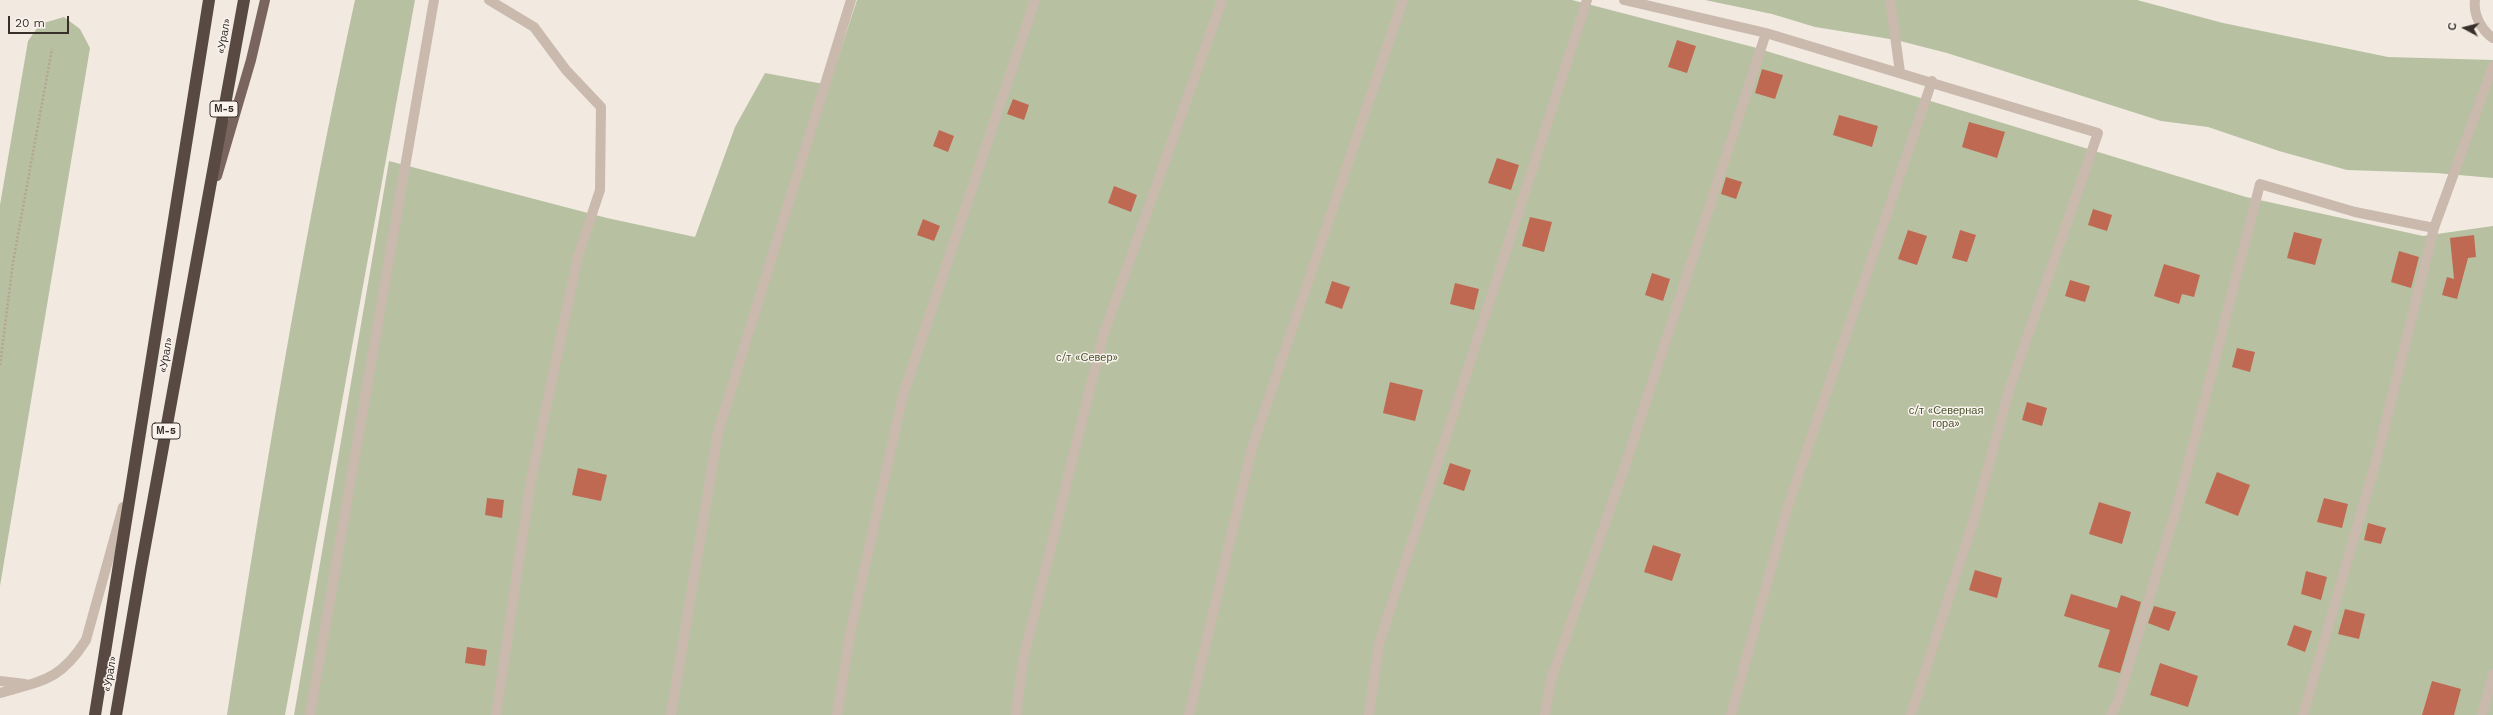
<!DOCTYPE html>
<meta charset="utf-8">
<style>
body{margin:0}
#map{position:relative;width:2493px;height:715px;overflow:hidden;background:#f2e9e1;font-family:"Work Sans",sans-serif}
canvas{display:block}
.north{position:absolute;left:2445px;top:8px;width:40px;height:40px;-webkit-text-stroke:3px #faf3ed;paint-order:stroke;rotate:277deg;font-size:11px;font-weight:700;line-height:16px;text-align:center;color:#382f2b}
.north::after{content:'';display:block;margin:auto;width:14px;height:18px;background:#382f2b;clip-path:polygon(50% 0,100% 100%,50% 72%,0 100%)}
.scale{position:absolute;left:8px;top:16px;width:61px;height:18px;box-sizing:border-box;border:2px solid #382f2b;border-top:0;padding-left:5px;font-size:12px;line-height:14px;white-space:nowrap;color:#382f2b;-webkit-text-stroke:3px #faf3ed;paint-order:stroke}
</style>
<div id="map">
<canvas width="2493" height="715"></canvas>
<div class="north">С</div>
<div class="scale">20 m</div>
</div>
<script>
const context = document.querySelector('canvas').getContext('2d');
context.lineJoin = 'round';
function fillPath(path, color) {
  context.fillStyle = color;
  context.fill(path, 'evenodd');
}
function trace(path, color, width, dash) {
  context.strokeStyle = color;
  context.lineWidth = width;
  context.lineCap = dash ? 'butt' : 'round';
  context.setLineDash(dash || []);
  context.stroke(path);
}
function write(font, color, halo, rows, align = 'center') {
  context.font = font + ' "Work Sans",sans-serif';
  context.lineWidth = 3;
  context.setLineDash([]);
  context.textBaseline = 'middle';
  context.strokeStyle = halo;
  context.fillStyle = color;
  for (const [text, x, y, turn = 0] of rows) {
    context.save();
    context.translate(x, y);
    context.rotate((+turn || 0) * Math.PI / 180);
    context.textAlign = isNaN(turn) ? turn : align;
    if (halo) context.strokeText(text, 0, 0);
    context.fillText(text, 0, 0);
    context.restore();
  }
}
const green = new Path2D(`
 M355,0H415L285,715H227C264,476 303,237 355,0Z
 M857,0H1572L1753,47L2246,197L2423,236L2493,226V715H294L389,161L607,218L695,237L735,127L765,73L829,85Z
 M1705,0H2137L2223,23L2388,57L2493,60V178L2436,173L2347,170L2279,151L2208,127L2161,121L1947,53L1896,40L1815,27L1772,14Z
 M64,17L80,29L90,48L0,586V205L28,41L40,24Z`);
const building = new Path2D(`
 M1677,40L1696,46L1687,73L1668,67Z
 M1762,69L1783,75L1775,99L1755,93Z
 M1013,99L1029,105L1024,120L1007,114Z
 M1839,115L1878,126L1872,147L1833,135Z
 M1969,122L2005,132L1997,158L1962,147Z
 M939,130L954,136L948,152L933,146Z
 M1497,158L1519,165L1511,190L1488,183Z
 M1726,177L1742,182L1736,199L1721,194Z
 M1114,186L1137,195L1131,212L1108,203Z
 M2093,209L2112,215L2107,231L2088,225Z
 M1530,217L1552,222L1544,252L1522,246Z
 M923,219L940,226L934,241L917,235Z
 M1908,230L1927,236L1917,265L1898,259Z
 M1960,230L1976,235L1967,262L1952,258Z
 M2294,232L2322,239L2315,265L2287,258Z
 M2474,235L2476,257L2468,258L2457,299L2442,295L2447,277L2454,279L2450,238Z
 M2399,251L2419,257L2411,288L2391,282Z
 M2164,264L2200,275L2194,297L2182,294L2179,304L2154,296Z
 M1652,273L1670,279L1663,301L1645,295Z
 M2070,280L2090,286L2085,302L2065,296Z
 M1332,281L1350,287L1342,309L1325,303Z
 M1455,283L1479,289L1474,310L1450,304Z
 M2237,348L2255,352L2250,372L2232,367Z
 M1390,382L1423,390L1415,421L1383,413Z
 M2027,402L2047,408L2042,426L2022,420Z
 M1450,463L1471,470L1464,491L1443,484Z
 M578,468L607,475L601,501L572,495Z
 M2217,472L2250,485L2238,516L2205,503Z
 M487,498L504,500L502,518L485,515Z
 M2324,498L2348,504L2342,528L2317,522Z
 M2099,502L2131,512L2122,544L2089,534Z
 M2368,523L2386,528L2381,544L2364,540Z
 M1653,545L1681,554L1672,581L1644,572Z
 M1975,570L2002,578L1997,598L1969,590Z
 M2306,571L2327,577L2321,600L2301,594Z
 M2071,594L2117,608L2121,595L2141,602L2120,673L2098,667L2110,630L2064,616Z
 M2154,606L2176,612L2169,631L2148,623Z
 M2345,609L2365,614L2359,639L2338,634Z
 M2294,625L2312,631L2305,652L2287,645Z
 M467,647L487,650L485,666L465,663Z
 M2160,663L2198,676L2188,707L2150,695Z
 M2432,681L2461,689L2454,715H2422Z`);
const path = new Path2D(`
 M0,365L13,262L52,49`);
const minor = new Path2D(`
 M489,0L534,27L566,70L601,107L600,190L578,256L531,480L496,715
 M1624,0L1766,33L2098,133L2010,387L1974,519L1911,715
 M1890,0L1900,72
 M2475,0C2473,14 2481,30 2493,38
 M0,681L25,684
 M0,693C42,681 61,680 86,640L123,507
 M310,715L434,0
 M671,715L718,432L851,0
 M837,715L850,634L903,395L1035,0
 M1016,715L1023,660L1103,336L1222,0
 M1189,715L1252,448L1403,0
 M1369,715L1379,644L1587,0
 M1545,715L1551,680L1626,463L1766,33
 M1731,715L1788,506L1932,81
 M2111,715L2118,701L2179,500L2260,184L2355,212L2434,228L2493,66
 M2303,715L2378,454L2434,228
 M2482,715L2493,674`);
const major = new Path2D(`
 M217,176L251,60L265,0`);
const highway = new Path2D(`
 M95,715L209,0
 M116,715L141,568L244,0`);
const shields = [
 [224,109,28],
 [166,431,28]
];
const shieldNames = [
 ["М-5",224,109],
 ["М-5",166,431]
];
const streetNames = [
 ["«Урал»",224,36,-80],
 ["«Урал»",166,355,-80],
 ["«Урал»",110,674,-81]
];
const parkNames = [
 ["с/т «Север»",1087,358],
 ["с/т «Северная",1946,411],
 ["гора»",1946,424]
];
fillPath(green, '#b7c0a1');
fillPath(building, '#bf6852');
trace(path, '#b6a397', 2.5, [2, 2]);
trace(minor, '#cab9ad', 10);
trace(major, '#79655d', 10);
trace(highway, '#594943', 12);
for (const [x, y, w] of shields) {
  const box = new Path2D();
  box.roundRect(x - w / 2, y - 8, w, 16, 3);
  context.fillStyle = '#faf3ed';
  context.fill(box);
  trace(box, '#382f2b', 1);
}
write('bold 10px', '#382f2b', null, shieldNames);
write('11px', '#382f2b', '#faf3ed', streetNames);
write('11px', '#495530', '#faf3ed', parkNames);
</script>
